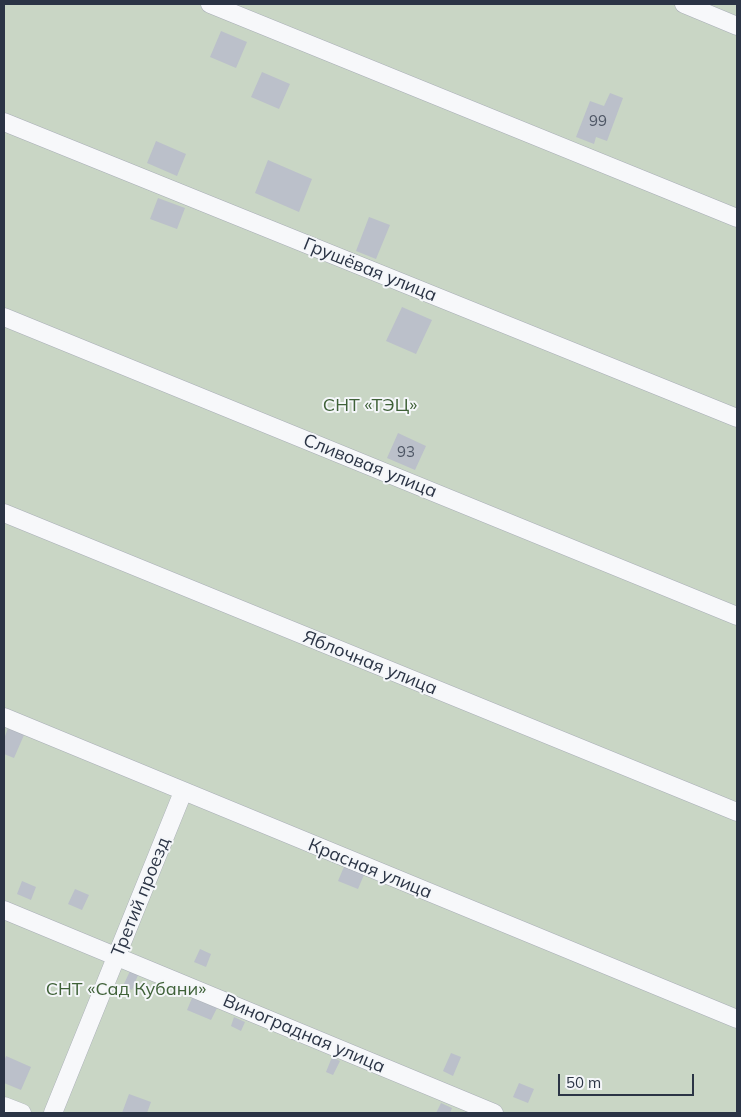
<!DOCTYPE html>
<meta charset="utf-8">
<style>
body{margin:0}
#map{position:relative;width:741px;height:1117px;overflow:hidden;background:#e4e7ec;font-family:Mulish,sans-serif}
canvas{display:block}
.frame{position:absolute;inset:0;border:5px solid #2b3445;pointer-events:none}
.scale{position:absolute;left:558px;top:1074px;width:136px;height:22px;box-sizing:border-box;border:2px solid #2b3445;border-top:0;padding-left:6px;font-size:15px;line-height:18px;white-space:nowrap;color:#2b3445;-webkit-text-stroke:4px #f4f6f9;paint-order:stroke}
</style>
<div id="map">
<canvas width="741" height="1117"></canvas>
<div class="frame"></div>
<div class="scale">50 m</div>
</div>
<script>
const context = document.querySelector('canvas').getContext('2d');
context.lineJoin = 'round';
function fillPath(path, color) {
  context.fillStyle = color;
  context.fill(path, 'evenodd');
}
function trace(path, color, width, dash) {
  context.strokeStyle = color;
  context.lineWidth = width;
  context.lineCap = dash ? 'butt' : 'round';
  context.setLineDash(dash || []);
  context.stroke(path);
}
function write(font, color, halo, rows, align = 'center') {
  context.font = font + ' Mulish,sans-serif';
  context.lineWidth = 4;
  context.setLineDash([]);
  context.textBaseline = 'middle';
  context.strokeStyle = halo;
  context.fillStyle = color;
  for (const [text, x, y, turn = 0] of rows) {
    context.save();
    context.translate(x, y);
    context.rotate((+turn || 0) * Math.PI / 180);
    context.textAlign = isNaN(turn) ? turn : align;
    if (halo) context.strokeText(text, 0, 0);
    context.fillText(text, 0, 0);
    context.restore();
  }
}
const green = new Path2D(`
 M4,4H737V1113H4Z`);
const building = new Path2D(`
 M221,31L247,42L236,68L210,57Z
 M262,72L290,84L279,109L251,97Z
 M610,93L623,98L607,141L596,137L594,144L576,137L590,101L604,106Z
 M156,141L186,154L177,176L147,163Z
 M268,160L312,179L299,212L255,193Z
 M158,198L185,208L177,229L150,219Z
 M369,217L390,225L376,259L356,251Z
 M402,307L432,320L416,354L386,341Z
 M398,433L426,446L415,470L387,458Z
 M8,728L24,735L14,758L4,754V739Z
 M346,862L366,870L358,889L338,881Z
 M22,881L36,887L31,900L17,894Z
 M75,889L89,895L82,910L68,904Z
 M200,949L211,954L206,967L194,962Z
 M130,971L138,975L132,990L123,986Z
 M192,998L217,1008L211,1020L187,1010Z
 M234,1017L245,1022L241,1031L231,1026Z
 M451,1053L461,1057L453,1076L443,1071Z
 M6,1056L31,1067L21,1090L4,1083V1062Z
 M332,1057L340,1061L333,1075L326,1072Z
 M519,1083L534,1089L528,1103L513,1097Z
 M129,1094L151,1102L147,1113H122Z
 M441,1103L452,1108L450,1113H436Z`);
const minor = new Path2D(`
 M210,4L737,218
 M684,4L737,26
 M4,122L737,418
 M4,317L737,616
 M4,513L737,812
 M4,717L737,1019
 M4,910L494,1113
 M4,1106L22,1113
 M53,1113L183,792`);
const numberNames = [
 ["99",598,121],
 ["93",406,452]
];
const streetNames = [
 ["Грушёвая улица",370,270,22],
 ["Сливовая улица",370,466,22],
 ["Яблочная улица",370,663,22],
 ["Красная улица",370,869,22],
 ["Третий проезд",141,897,-68],
 ["Виноградная улица",304,1034,23]
];
const parkNames = [
 ["СНТ «ТЭЦ»",370,406],
 ["СНТ «Сад Кубани»",126,990]
];
fillPath(green, '#c9d6c5');
fillPath(building, '#bbc0ca');
trace(minor, '#a9aeb7', 19);
trace(minor, '#f7f8fa', 18);
write('15px', '#4f5766', null, numberNames);
write('18px', '#2b3445', '#f4f6f9', streetNames);
write('18px', '#3f6138', '#f4f6f9', parkNames);
</script>
